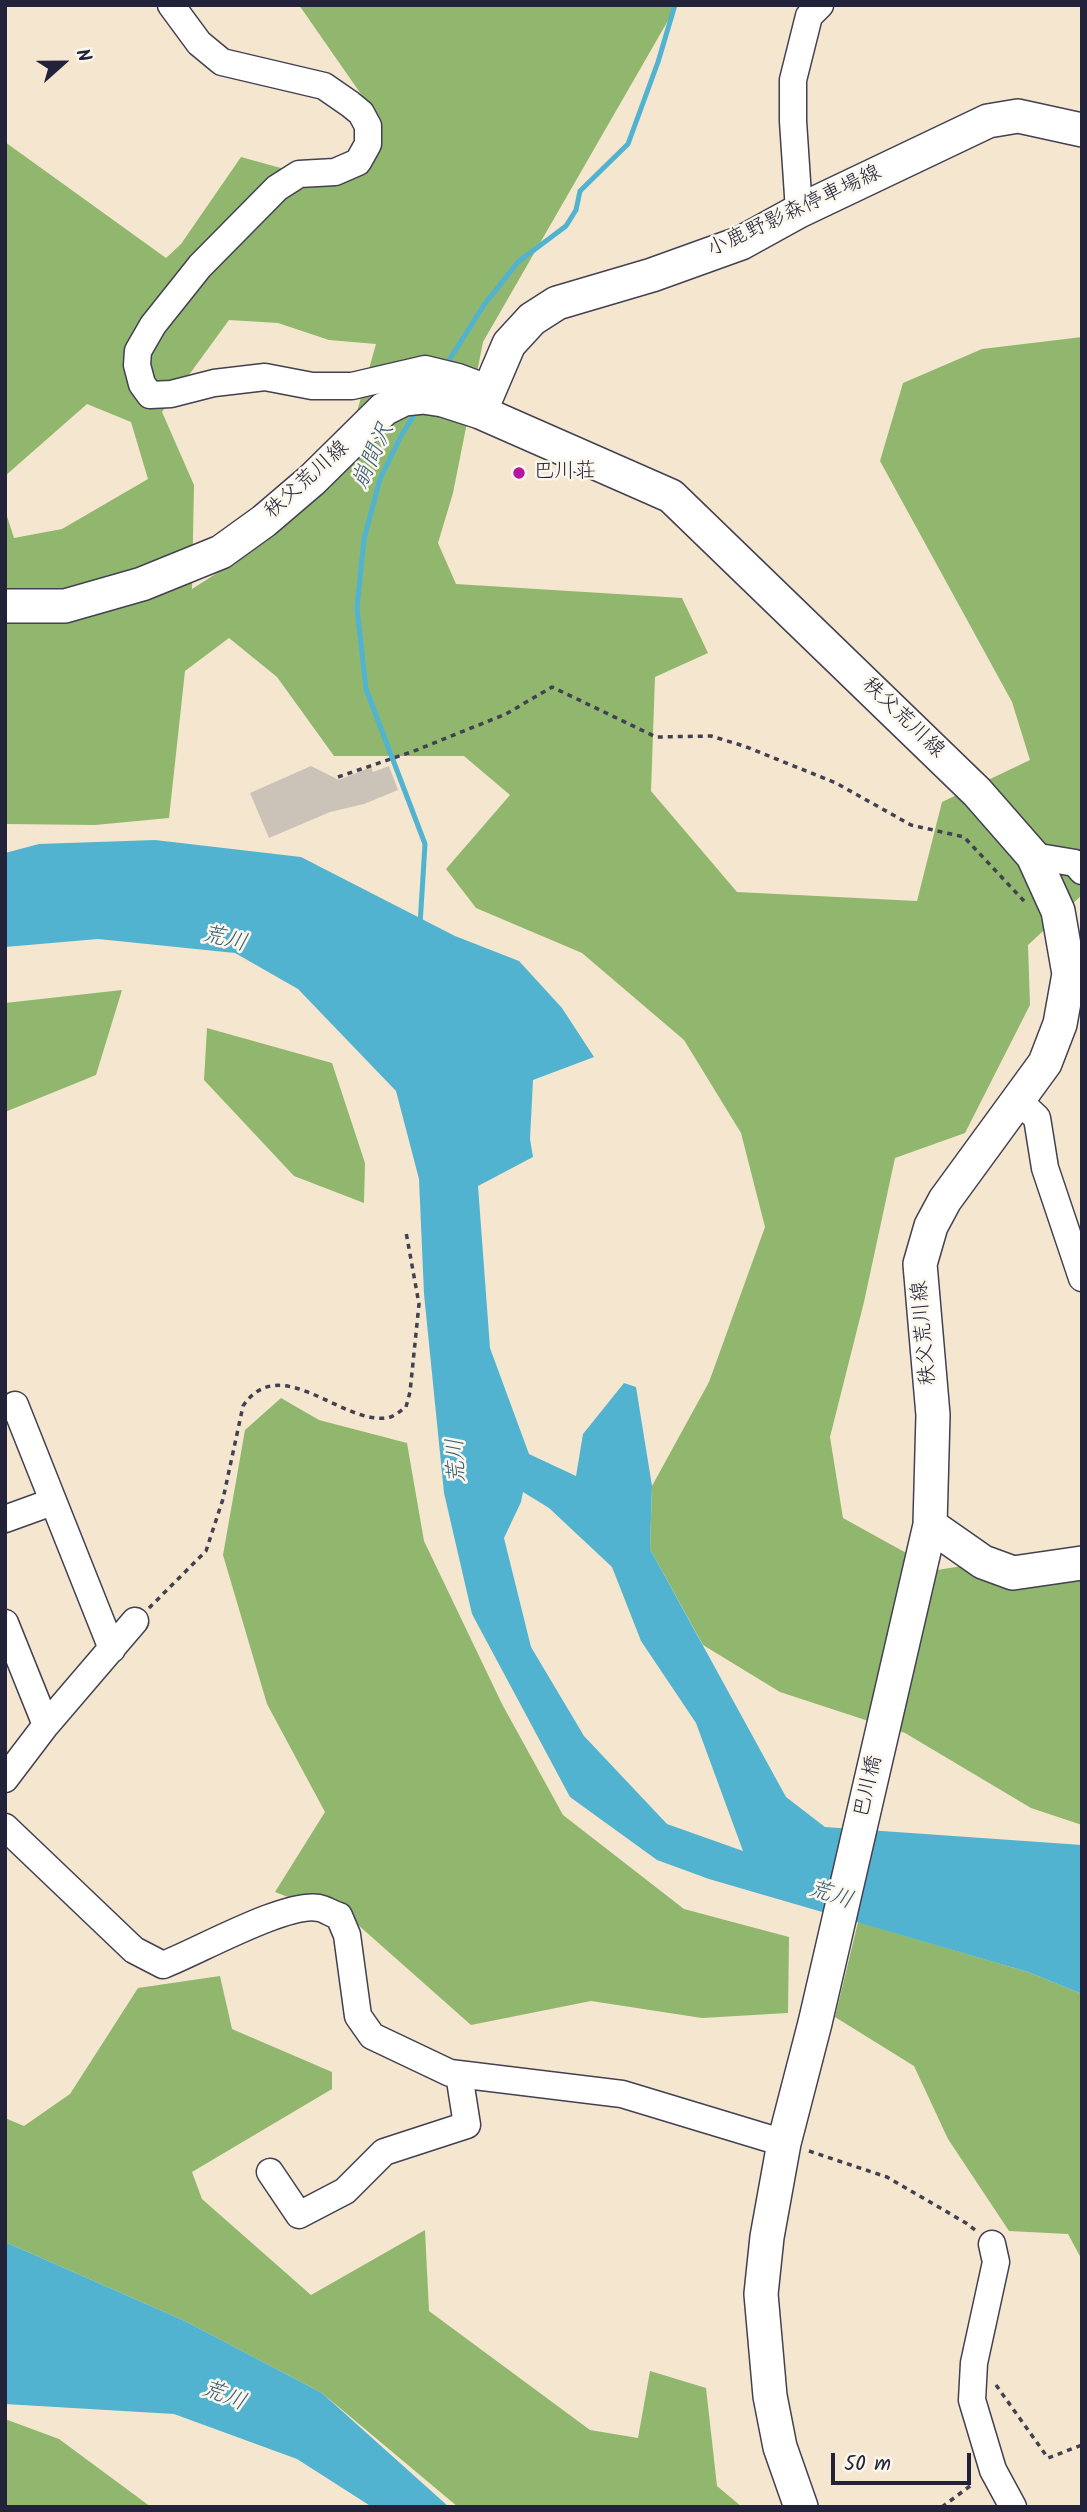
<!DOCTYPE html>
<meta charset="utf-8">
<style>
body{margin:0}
#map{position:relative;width:1087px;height:2512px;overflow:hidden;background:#f5e7cf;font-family:Kalam,sans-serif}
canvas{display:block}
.frame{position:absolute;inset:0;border:7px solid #22223b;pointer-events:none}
.north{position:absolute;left:28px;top:28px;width:70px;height:70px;-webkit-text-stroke:5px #fbf7ec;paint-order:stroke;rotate:69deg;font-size:19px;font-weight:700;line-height:28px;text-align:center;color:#22223b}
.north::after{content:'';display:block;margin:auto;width:24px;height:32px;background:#22223b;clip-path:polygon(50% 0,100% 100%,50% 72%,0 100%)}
.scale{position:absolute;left:831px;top:2453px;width:140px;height:32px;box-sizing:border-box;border:4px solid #22223b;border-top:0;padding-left:9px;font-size:21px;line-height:24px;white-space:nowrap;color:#22223b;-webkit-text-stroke:5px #fbf7ec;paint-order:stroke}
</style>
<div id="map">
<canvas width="1087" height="2512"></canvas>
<div class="frame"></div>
<div class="north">N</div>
<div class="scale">50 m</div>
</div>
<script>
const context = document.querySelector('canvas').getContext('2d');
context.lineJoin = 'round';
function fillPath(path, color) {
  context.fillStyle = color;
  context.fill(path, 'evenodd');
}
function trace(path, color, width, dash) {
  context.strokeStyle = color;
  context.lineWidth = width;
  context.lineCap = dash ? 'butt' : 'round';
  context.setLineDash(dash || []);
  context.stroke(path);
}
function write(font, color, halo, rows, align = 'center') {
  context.font = font + ' Kalam,"Klee One",sans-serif';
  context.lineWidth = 5;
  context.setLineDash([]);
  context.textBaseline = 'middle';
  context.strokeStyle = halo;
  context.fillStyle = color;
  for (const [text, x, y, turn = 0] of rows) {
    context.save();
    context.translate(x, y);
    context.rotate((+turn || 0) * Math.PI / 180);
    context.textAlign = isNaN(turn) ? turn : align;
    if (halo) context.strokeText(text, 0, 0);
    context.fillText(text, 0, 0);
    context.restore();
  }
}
const industrial = new Path2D(`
 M311,766L339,780L371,767L373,772L389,766L398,790L364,804L330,812L269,838L250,793Z`);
const forest = new Path2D(`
 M299,5H677L483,342L453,493L438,543L456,584L682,598L708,653L655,677L651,791L737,892L917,901L942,802L1030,760L1012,702L880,461L903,383L982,349L1082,337V895L1028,945L1030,1005L965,1133L895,1158L864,1302L830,1437L843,1518L937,1570L1082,1547V1825L1031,1808L905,1733L780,1692L703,1645L650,1549L652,1486L709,1382L765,1227L741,1133L684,1040L582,953L476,908L446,869L510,795L464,756H334L277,677L229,638L185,671L169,818L95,825L5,824V510L14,538L62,529L148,479L131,422L87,404L5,476V142L166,258L181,244L241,157L335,183L379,120ZM229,320L278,323L329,340L376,344L354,422L267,541L192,589L194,485L162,412Z
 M122,990L96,1075L5,1112V1003Z
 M207,1028L332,1063L365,1163L364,1203L294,1176L204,1080Z
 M281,1398L319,1420L407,1443L424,1541L502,1704L563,1815L684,1909L789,1937L788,2013L702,2018L591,2001L471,2025L357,1924L275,1892L325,1812L267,1704L223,1555L245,1430Z
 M858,1922L1028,1972L1082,1994V2260L1068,2234L1009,2231L948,2139L914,2066L835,2017Z
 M220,1976L232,2029L332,2072V2089L192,2172L202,2199L311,2295L425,2230L429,2311L590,2430L638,2438L650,2371L706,2388L717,2486L742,2507H458L322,2393L185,2321L5,2242V2118L24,2126L70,2094L138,1988Z
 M5,2419L59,2439L151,2507H5Z`);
const water = new Path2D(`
 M155,840L301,857L455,936L519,961L562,1008L594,1057L533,1080L530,1139L533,1157L478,1186L490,1348L529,1454L576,1476L583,1434L624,1383L636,1387L652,1486L650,1549L786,1797L825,1827L1082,1845V1994L1028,1972L709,1879L657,1860L570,1797L472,1614L444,1493L424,1294L419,1179L396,1091L298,989L235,953L98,939L5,947V853L39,844ZM523,1492L549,1508L612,1567L641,1641L696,1723L743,1851L667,1824L584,1736L531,1647L504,1538L521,1502Z
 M5,2242L185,2321L322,2393L449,2507H372L297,2459L174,2414L5,2404Z`);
const stream = new Path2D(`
 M446,365L484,305L518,262L566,226L576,210L580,191L628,144L658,62L675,5
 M418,409L401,436L380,479L364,539L357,608L366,689L425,844L420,925`);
const path = new Path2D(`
 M338,777L414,751L506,714L552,687L656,737L711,736L744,746L836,783L911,825L964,837L1024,901
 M149,1608L206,1551L223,1499L243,1406C280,1351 341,1424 387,1418C394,1417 400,1411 406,1407L410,1392L419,1304L406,1232
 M809,2151L887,2177L966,2223L975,2230
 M996,2385L1048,2458L1082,2445
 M942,2507L974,2483`);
const minor = new Path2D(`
 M171,5L199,43L222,62L324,86L350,104L361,113L368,126V144L358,162L335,172L299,174L277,188L200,266L153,325L138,351L137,365L142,384L150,395L171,394L214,383L265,377L312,386H352L425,369L458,377L490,389
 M799,211L793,121V80L809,16L820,5
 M1033,856L1075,863L1082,871
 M1018,1100L1037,1118L1045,1168L1082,1278
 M15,1405L112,1649
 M5,1519L52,1502
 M5,1623L46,1725
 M5,1779L46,1725L135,1621
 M5,1827L134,1950L163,1965C197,1952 287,1901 319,1908C325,1909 332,1914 339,1916L347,1935L358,2016L372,2036L450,2073L622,2094L784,2143
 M270,2172L299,2215L345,2191L384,2152L467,2125L459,2074
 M992,2244L996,2262L974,2363L972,2400L993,2470L1013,2507`);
const major = new Path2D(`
 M480,412L509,344L532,319L557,303L652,275L741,243L799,211L988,121L1018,116L1082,130
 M5,606H65L142,584L221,552L264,521L312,480L384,409L404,399L423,397L443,400L480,412L671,496L977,792L1033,856L1058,911L1069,974L1060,1024L1045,1063L945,1200L931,1226L920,1264L933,1415L930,1525L815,2023L784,2143L767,2237L761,2294L770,2396L780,2447L801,2507
 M930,1525L983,1562L1013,1573L1082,1563`);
const markers = [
 [519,473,7,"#b5179e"]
];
const streetNames = [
 ["小鹿野影森停車場線",795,213,-25],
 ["秩父荒川線",308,481,-42],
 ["秩父荒川線",902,719,44],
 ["秩父荒川線",926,1333,-95],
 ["巴川橋",870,1787,-77]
];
const poiNames = [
 ["巴川荘",533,473]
];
const waterNames = [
 ["崩間沢",375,457,-66],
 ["荒川",224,941,14],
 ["荒川",459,1461,-93],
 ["荒川",830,1897,18],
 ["荒川",223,2398,21]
];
fillPath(industrial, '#cbc2b8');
fillPath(forest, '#90b76d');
fillPath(water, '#51b3d0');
trace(stream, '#51b3d0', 5);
trace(minor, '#424051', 29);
trace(major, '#424051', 36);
trace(path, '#424051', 3.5, [5, 5]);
trace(minor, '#fff', 26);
trace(major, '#fff', 33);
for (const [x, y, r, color] of markers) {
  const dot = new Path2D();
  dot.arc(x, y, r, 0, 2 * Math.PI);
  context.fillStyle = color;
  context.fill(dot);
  trace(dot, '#fbf7ec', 2.5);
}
write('21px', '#22223b', '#fbf7ec', streetNames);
write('21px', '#22223b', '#fbf7ec', poiNames, 'left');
write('italic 23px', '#355c77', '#fbf7ec', waterNames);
</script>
